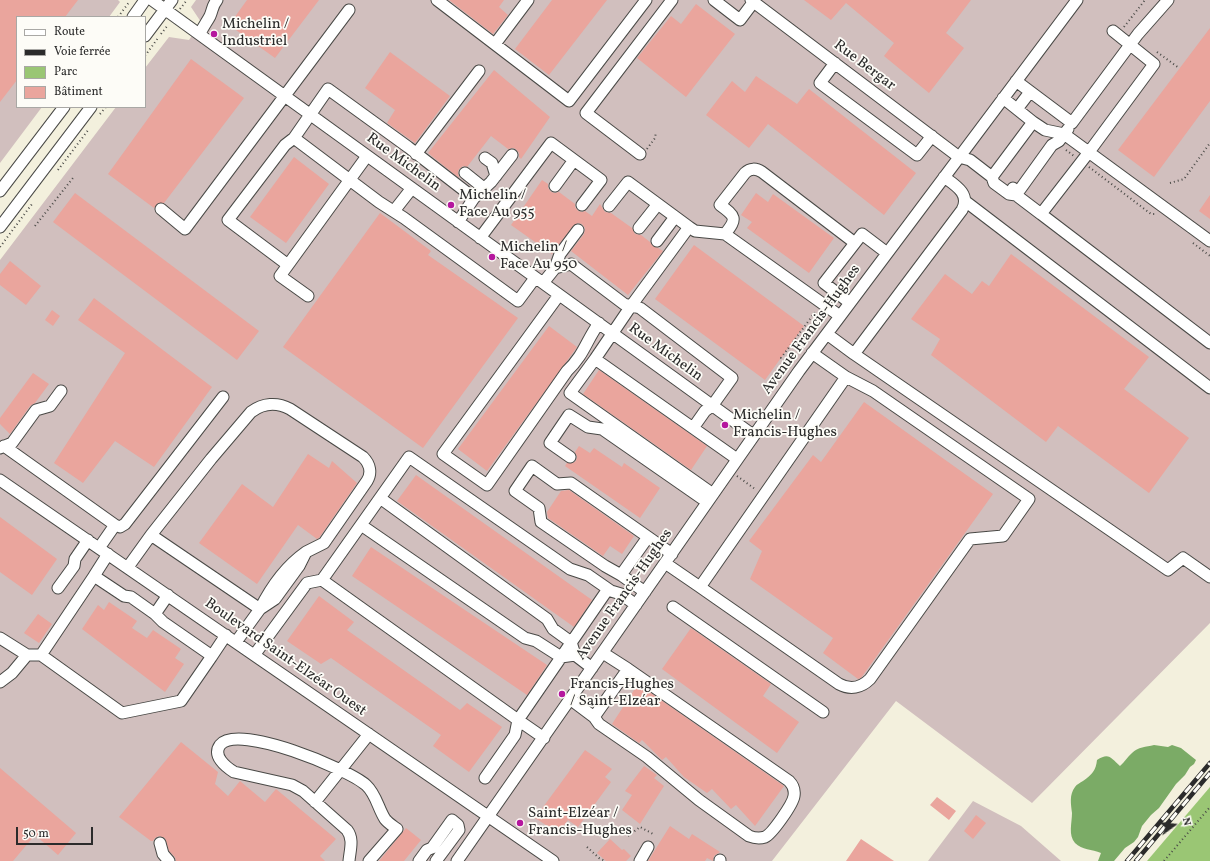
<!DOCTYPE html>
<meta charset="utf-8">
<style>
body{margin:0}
#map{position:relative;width:1210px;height:861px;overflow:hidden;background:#f3f0dd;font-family:Vollkorn,serif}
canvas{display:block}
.legend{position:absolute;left:16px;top:16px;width:130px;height:92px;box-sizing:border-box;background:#fdfcf7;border:1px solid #a9a8a5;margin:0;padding:5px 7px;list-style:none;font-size:12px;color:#2b2b2b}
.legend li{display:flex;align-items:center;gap:8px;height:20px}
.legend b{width:20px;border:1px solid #a9a8a5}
.north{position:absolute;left:1154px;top:805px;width:40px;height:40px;-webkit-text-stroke:3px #fdfcf7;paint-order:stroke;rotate:75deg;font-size:11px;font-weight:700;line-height:16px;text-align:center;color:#2b2b2b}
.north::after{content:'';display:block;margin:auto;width:14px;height:18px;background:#2b2b2b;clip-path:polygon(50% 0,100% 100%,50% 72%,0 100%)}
.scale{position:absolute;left:16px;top:827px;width:77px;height:18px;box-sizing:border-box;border:2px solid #2b2b2b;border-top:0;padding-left:5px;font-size:12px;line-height:14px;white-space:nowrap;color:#2b2b2b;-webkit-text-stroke:3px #fdfcf7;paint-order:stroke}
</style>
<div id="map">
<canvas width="1210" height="861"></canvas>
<ul class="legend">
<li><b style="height:5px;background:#fff"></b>Route</li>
<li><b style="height:5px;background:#2b2b2b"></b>Voie ferrée</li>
<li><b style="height:11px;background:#9ac674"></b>Parc</li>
<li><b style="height:11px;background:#eaa59d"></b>Bâtiment</li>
</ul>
<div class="north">N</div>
<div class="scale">50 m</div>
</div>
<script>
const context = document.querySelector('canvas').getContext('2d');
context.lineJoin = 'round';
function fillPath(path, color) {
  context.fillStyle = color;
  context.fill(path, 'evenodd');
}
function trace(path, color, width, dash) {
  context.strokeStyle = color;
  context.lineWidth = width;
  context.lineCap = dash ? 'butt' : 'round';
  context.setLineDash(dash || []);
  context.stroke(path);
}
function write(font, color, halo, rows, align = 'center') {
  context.font = font + ' Vollkorn,serif';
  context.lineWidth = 3.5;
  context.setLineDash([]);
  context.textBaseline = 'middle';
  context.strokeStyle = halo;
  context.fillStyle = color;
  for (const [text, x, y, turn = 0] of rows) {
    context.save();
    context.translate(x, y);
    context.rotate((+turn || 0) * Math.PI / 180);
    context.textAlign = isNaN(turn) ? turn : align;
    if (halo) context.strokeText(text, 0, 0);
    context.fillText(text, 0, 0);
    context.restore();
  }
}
const industrial = new Path2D(`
 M0,0H118L120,2L109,17H17V107H42L0,163Z
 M196,0H1210V623L1032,803L896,701L772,861H0V260L116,107H145V68L169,37L189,40L201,22L191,7Z
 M973,801L1021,826L1061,861H928Z`);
const green = new Path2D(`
 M1210,787V861H1147Z`);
const forest = new Path2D(`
 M1154,745L1168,747L1172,745L1181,748L1196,760L1194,764L1190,767L1185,775L1176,784L1159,808L1151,815L1142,826L1138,837L1134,842L1125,848L1114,861H1098L1101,853C1092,849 1082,850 1075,843C1068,835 1072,823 1072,813C1071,804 1069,795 1075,787C1077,784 1080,783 1083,781C1092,775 1096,770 1097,760C1109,752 1111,758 1120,766C1125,762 1127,757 1132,753C1138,747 1146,747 1154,745Z`);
const building = new Path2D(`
 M0,0H78L65,17H17V80L0,102Z
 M247,0H319L275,58L229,25Z
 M449,0H504L499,7L508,15L493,34Z
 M552,0H607L549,75L515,49Z
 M804,0H971L946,33L964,48L929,93L884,56L894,43L846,3L831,20Z
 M696,4L735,34L686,97L637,58L671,16L681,24Z
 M1210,28V101L1154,177L1118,150Z
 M390,52L450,96L415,143L387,123L395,110L365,88Z
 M191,59L244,98L164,203H158L154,208L108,174Z
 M494,70L550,117L521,159L519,157V153L516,149L513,148L508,149L491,136L467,167L463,166L459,169L458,172L459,178L428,153Z
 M756,76L797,104L809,89L916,173L884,215L768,124L749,148L706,115L732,81L745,92Z
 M294,157L329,184L286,243L250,217Z
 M542,180L548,184V188L551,192L555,193L559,192L575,204V207L578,211L582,212L585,211L592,216L600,204L605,212L611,213L632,228L635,234L641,235L650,242L653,246L658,248L663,251L628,295L571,251L584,234L585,228L582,224L578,223L573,226L552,254L511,225Z
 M75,193L259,331L237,360L53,222Z
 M756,193L768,202L773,194L834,238L809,273L747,228L752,222L741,215Z
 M1210,195V219L1199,211Z
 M380,213L431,251L428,255L518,318L423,448L283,347Z
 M694,245L804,326L765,380L655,299Z
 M1011,254L1149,357L1124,389L1189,438L1149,493L1058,426L1046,442L931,355L940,339L911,319L945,274L972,294L982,281L989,286Z
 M10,261L41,286L26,305L0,285V274Z
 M94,298L212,387L154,467L115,441L83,483L54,463L125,353L78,320Z
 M52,310L60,316L53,326L45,320Z
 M549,326L577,347L487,471L458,449Z
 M599,370L707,446L691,470L583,394Z
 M33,373L49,384L35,403L30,406L10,434L0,424V418Z
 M864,402L993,494L861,678L858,679L823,653L833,638L750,579L762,551L749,541L813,455L821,462Z
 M579,446L590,453L594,448L622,467L624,463L660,488L640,518L565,466L567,463H573L576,461L577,457L575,452Z
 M308,454L329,468L332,461L357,483L319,538L317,539L298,525L257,584L199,543L242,484L273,507Z
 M416,475L592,600L574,627L397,501Z
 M569,490L634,536L622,554L610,546L603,556L548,518L547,512L561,491Z
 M0,517L57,559L32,595L0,572Z
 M371,547L547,665L527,695L352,576Z
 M319,596L354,622L347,630L460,710L467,703L502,727L469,772L433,746L441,735L331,658L321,664L287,641Z
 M109,602L137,621L132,628L147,638L153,630L181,649L175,658L184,664L165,692L82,629L98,605L104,610Z
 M38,614L52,624L39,643L24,633Z
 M691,628L771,684L763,696L799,722L777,753L662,669Z
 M638,684L784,786L755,826L736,805L731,809L712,789L707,793L684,777L666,757L662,760L642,740L639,743L612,724Z
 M181,742L218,772L215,784L228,796L240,781L265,802L276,789L336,839L320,856L325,861H176L175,857L169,851L165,838L159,836L155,838L153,841H151L119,817Z
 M585,750L612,769L605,777L611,782L578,827L568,820L558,833L535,818Z
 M644,766L657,775L654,778L664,786L640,824L622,810L632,795L625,791Z
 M0,768L76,833L58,855L35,835L13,861H0Z
 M937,797L956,811L949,820L930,805Z
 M976,815L986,823L973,839L964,831Z
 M670,826L689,839L692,834L720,852L714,856L713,861L707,858L705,861H648Z
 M406,828L421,840L404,861H379Z
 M610,839L622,850L624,849L631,856L626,861H606L597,853Z
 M861,839L894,861H846Z`);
const path = new Path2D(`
 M180,9L187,0
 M118,17L130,1
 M1124,27L1145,0
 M161,34L168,25
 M1157,52L1179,68
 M145,56L158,38
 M100,114L106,107
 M647,149L655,138L656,132
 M1066,150L1074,156
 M1089,167L1151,214H1155
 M58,170L89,129
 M1170,183L1184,179L1210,143
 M35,226L73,178
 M1193,243L1210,256
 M0,247L32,204
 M791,365L781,358L816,311
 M737,476L755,489
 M628,836L640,827L655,835
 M587,847L599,858L605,861
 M1164,861L1210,807`);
const minor = new Path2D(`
 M152,0L753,435
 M437,0L569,101L646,0
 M714,0L740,20L755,0
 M751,0L959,157L970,160L992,177L994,183L1009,194L1016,195
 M133,17L145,0
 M1113,31L1154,64L1089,152L1041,214L1210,343
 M200,34C203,26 207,22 210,16C213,9 212,6 217,0
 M145,36L172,0
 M495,44L528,0
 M835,63L820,83L917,155L932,136
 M1016,81L1072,123L1138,34L1168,0
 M1017,109L1030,92
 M1033,122L1045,130L1064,134L1210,241
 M294,138L328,89L408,147L474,198L458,222
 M416,154L479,71
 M640,154L586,113L672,0
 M367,156L288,265L228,220L285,145L294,138L379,202L404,218L518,301L535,278
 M485,158L492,163L496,176
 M465,173L485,189
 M992,177L1033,122L1003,98
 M555,186L574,160
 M1013,188L1016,195L1041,214
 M0,191L64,107
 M1016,195L1052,145L1059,141L1068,129
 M474,198L491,182L512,155
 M965,201L1210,388
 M161,209L185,229L349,10
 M394,211L412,188
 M0,227L91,107
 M689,227L695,231L725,234L840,316
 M639,228L658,204
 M725,234C738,218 735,216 720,205L745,173C750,168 756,168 762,172L855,243
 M480,238L551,143L601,180L582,205
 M657,241L675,217
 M288,265L280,276L308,296
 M555,268L560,254L578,230
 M543,283L555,268L571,264L624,304L631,306L689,227L628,182L609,206
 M559,295L443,454L487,485L567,371C584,355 586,341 599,323
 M850,303L824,283L862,234L887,253
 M827,334L854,354L962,210C971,194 955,185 944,177
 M854,354L1168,570L1183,558L1210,577
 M595,359L570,393L713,494
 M693,428L705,411L712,406L732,378L640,308L631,306L595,359L737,459
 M4,446L115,525L99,548
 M0,448L12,443L36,410L50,406L61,391
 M570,457L550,443L569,415L588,427L602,429L707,502
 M0,480L553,861
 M115,525L120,527L125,524L223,397
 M361,525L525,638L536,641L561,657L575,655L571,642L553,629L547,619L380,498
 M151,535L211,459L251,412C263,403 277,402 290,409L363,457C370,464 372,473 367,481L324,543L306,552
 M306,552L299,566L275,599L260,609C271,587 286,566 306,552Z
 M108,554L94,576L124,596L131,597L155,614L168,595
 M665,563L700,587L846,377L812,353
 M128,567L151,535L260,609L236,642
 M621,575L605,566L541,522L539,508L515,491L532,466L557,484L571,483L648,537
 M94,576L41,655L122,713L181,701L212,656
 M322,580L518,720L515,735L485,778
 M700,587L839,684C850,690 861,688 870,679L970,539L1003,536L1029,499L873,391L846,377
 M58,588L74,566L75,559L88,540
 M645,592L621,575L648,537L672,554
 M673,607L823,712
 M155,614L163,622L212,656L226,635
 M0,638L27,655H41
 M255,654L307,583L322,580L409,457L570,569L588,575L611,591L621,594L636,605
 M575,655L592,668
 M0,682L12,673L27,655
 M570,699L594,717L628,669L603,653
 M594,717L599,724L647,757L699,800L749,836C754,838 759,839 765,837C772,834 793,804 794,796C795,790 793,785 789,781L628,669
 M544,738L518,720L608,589
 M315,802L369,734
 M160,843L163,854L169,861
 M349,861C350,850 354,839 347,830L303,791L292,785L234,772C226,767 212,756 220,745C238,723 348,769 366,785C376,794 378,808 385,819C388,823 393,826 397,829L369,861
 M419,861L427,850L432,848L452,820L458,825L459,830L436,861
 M457,861L799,371L1077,0
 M640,861L648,847
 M720,861V860`);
const rail = new Path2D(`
 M1127,861L1210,763
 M1136,861L1210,773`);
const markers = [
 [214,34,4,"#b5179e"],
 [451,205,4,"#b5179e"],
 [492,257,4,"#b5179e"],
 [725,425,4,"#b5179e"],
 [562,694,4,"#b5179e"],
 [520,823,4,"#b5179e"]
];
const poiNames = [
 ["Michelin /",222,25],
 ["Industriel",222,42],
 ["Michelin /",459,196],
 ["Face Au 955",459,213],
 ["Michelin /",500,248],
 ["Face Au 950",500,265],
 ["Michelin /",733,416],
 ["Francis-Hughes",733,433],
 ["Francis-Hughes",570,685],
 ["/ Saint-Elzéar",570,702],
 ["Saint-Elzéar /",528,814],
 ["Francis-Hughes",528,831]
];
const streetNames = [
 ["Rue Bergar",864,66,37],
 ["Rue Michelin",403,163,36],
 ["Avenue Francis-Hughes",812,330,-54],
 ["Rue Michelin",665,353,36],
 ["Avenue Francis-Hughes",625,595,-55],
 ["Boulevard Saint-Elzéar Ouest",285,658,35]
];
fillPath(industrial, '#d1bfbe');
fillPath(green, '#9ac674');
fillPath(forest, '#7bab66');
fillPath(building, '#eaa59d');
trace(minor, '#494946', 13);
trace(path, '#494946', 2, [1, 3]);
trace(minor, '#fff', 11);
trace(rail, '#2b2b2b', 4.5);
trace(rail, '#fdfcf7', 3, [9]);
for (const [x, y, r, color] of markers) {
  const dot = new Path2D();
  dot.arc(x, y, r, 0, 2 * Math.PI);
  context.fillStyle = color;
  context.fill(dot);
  trace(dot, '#fdfcf7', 1.5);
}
write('15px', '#2b2b2b', '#fdfcf7', poiNames, 'left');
write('15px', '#2b2b2b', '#fdfcf7', streetNames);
</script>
